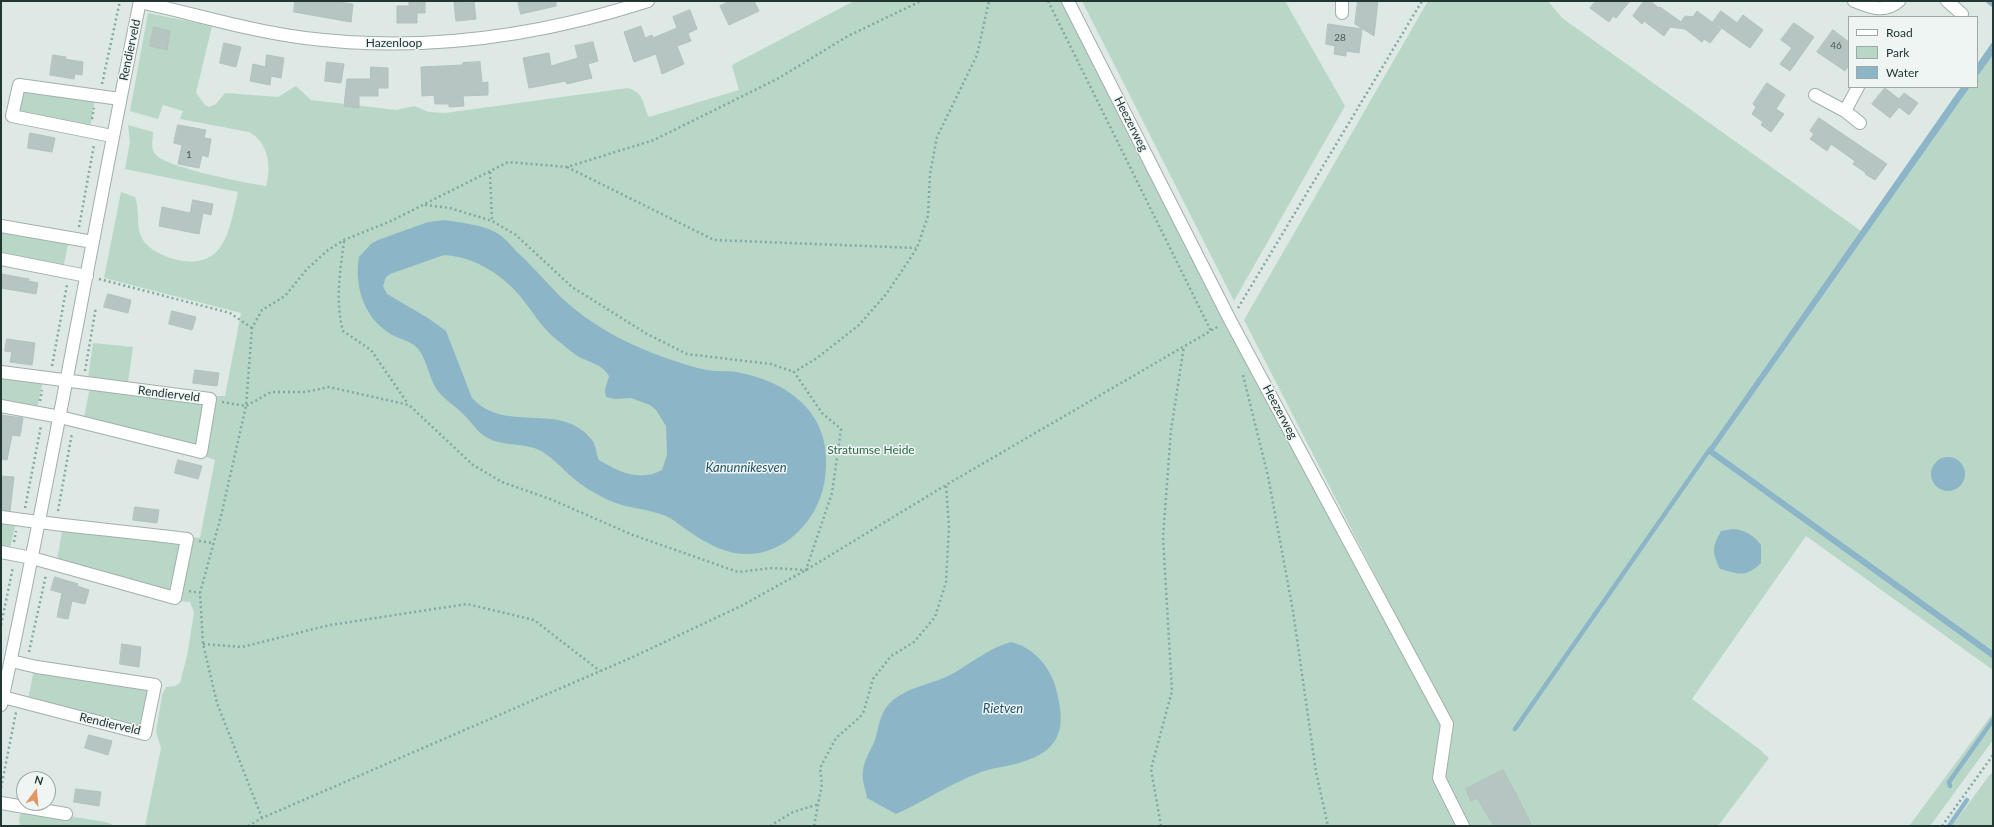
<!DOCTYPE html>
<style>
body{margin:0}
#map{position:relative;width:1994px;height:827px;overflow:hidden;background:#dee8e5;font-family:Lato,sans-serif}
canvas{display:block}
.frame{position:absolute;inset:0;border:2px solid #223634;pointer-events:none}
.legend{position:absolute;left:1848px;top:16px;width:130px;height:72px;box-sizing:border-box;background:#eef5f3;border:1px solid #9ca9a7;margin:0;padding:5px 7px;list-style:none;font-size:12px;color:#223634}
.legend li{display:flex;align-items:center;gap:8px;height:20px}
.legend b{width:20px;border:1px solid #9ca9a7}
.north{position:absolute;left:16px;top:771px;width:40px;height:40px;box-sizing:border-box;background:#eef5f3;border:1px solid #9ca9a7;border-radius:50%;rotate:16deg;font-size:11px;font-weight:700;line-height:16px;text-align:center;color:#223634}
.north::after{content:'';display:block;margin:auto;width:14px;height:18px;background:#e29663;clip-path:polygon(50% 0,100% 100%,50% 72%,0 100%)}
</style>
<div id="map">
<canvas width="1994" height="827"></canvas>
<div class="frame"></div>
<ul class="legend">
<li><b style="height:5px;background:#fff"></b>Road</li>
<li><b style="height:11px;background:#b9d7c6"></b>Park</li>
<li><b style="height:11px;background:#8cb5c8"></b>Water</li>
</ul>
<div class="north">N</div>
</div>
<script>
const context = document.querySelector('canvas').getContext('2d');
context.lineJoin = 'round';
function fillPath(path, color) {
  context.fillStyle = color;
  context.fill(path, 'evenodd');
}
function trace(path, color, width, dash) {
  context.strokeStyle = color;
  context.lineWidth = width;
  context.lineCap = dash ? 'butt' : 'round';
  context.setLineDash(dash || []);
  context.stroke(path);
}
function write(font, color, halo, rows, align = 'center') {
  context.font = font + ' Lato,sans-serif';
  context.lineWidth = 3;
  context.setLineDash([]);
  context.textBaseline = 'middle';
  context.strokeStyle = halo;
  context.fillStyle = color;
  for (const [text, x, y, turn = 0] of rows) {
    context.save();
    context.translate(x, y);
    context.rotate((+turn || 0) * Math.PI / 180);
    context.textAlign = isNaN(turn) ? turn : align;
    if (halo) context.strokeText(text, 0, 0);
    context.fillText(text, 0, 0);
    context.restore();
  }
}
const green = new Path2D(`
 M854,1H1063L1429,680L1244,320L1428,1H1548L1562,18L1861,231L1706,452L1993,659V670L1806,536L1692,699L1763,752V753L1769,758L1718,826H145L161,748L156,732L162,695L166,687L175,686L180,683L187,656L194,613L190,602L177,601L189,537L200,538L215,460L204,456L215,396H225L241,313L104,278L121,192L135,197C140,209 136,225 141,236C145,247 159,254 170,258C224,274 229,233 238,192L125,169L130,142L128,125L153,132C153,139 150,150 156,155C169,168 245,183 266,186C272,166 268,142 249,132L180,119L183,111L163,105L158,119L130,111L148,13L212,26L196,93L205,105L209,107L216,104L225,93L278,97L296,86L311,100L396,110L414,106L429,112L445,113L628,88C645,93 642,104 649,117L739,90L732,66L734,64Z
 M1082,1H1285L1345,106L1234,301Z
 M1993,55V651L1714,450L1970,87H1977V77ZM1946,458L1963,468L1964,479L1933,466L1936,462Z
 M21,91L95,99L90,128L18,114Z
 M1,230L69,240L63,269L1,256Z
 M93,343L133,347L128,382L88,378Z
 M1,375L43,380L37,409L1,402Z
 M90,387L204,401L198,445L84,418Z
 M1,519L16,521L10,549L1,548Z
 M63,526L184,541L173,596L57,560Z
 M34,669L149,687L143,729L28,700Z
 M1993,713V740L1930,826H1909Z
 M1991,773L1993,776V826H1952Z
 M36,811L106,822L116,826H20L19,821L20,814Z`);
const water = new Path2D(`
 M1993,41V55L1977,77V64Z
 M1961,87H1970L1714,450L1993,651V659L1706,452Z
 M445,220C461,223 480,224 495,232C503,236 510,244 516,251C537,270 555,294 577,311C602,331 633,346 663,357C677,362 692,367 707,370C718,372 730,370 741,373C781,381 819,405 825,447C828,470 825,493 813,513C799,536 775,554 748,554C727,555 706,543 690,532C682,527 675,520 666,516C647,508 626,509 606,499C594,493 582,486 572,477C561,468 551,455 537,449C519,442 499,447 483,435C475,429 470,420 463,414C455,406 445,400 438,391C428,378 427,355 414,345C407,340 396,338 389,333C364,317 354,286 359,257L371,244L378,240L428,222ZM444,255C472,256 502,274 520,296C532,311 542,328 557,340C564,345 570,351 576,355C588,363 602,363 609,376L605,390L606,397L615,399L631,398L650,405L656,410L666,426L667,455L662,470C639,482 619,472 599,460C596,454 596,445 592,440C561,400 507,435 472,398L446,331L428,318L387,294L383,286L386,277L390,274Z
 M1931 474a17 17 0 1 1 34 0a17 17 0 1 1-34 0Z
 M1733,529C1746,530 1754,536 1761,545V563C1745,578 1740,574 1720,569C1712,552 1712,547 1721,531Z
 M1011,642C1032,647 1048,664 1055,685C1064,718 1067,746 1028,760C1013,766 996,767 981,772C951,783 925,801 896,814L867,798C866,790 861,779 863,771C864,760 871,750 875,740C878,730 879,720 884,711C897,688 929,686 950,675C971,664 988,648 1011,642Z`);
const stream = new Path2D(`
 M1988,1L1993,5
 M1515,729L1710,449
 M1950,786L1949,782L1993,720
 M1949,826L1967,800`);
const building = new Path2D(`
 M295,1H331L353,4L351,22L294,12Z
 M409,1H425V13H417V23H397V6H409Z
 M518,1H556V6L521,14Z
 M730,1H754L759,11L729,25L720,6Z
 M1358,1H1378L1374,36L1355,24Z
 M1596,1H1630L1616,18L1613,16L1609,22L1590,8Z
 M1644,1H1650L1659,8L1660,7L1681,22L1685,16L1693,17L1697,11L1721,29L1710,43L1704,39L1702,42L1685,29L1670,27L1664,36L1644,21L1642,24L1633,16Z
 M474,2L476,19L456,21L454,3Z
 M690,10L697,29L688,33L691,41L677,46L684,64L662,74L656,54L634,62L624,32L641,26L645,38L652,35L653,38L677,28L673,17Z
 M1721,11L1737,23L1743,15L1763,30L1750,48L1713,22Z
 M1794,23L1814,37L1790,71L1780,64L1792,48L1781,40Z
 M1328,24L1362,29L1359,53L1346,51V56L1334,54L1335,46L1326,44Z
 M154,27L170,31L167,50L150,46Z
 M1833,30L1849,42V65L1845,71L1817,52Z
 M593,42L598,61L588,64L592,78L567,84L566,81L529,88L523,58L549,53L551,66L578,58L575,46Z
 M224,43L241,47L236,67L220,63Z
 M53,55L66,57L65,59L83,62L82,75L75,74L74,79L50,75Z
 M267,55L284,58L281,78L271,76L270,85L250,81L253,64L265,67Z
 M327,62L344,64L341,83L325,81Z
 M480,62L482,83L488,82V95L463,96L464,106L449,107V104H435L434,95L422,96L421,67L463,65V63Z
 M371,67L388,68V88H378V96H359V108L344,106L347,79H370Z
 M1767,83L1785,95L1776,109L1784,114L1771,132L1761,125L1763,122L1752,114L1756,107L1753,104Z
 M1885,88L1899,99L1904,93L1918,103L1909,115L1899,107L1890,118L1872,104Z
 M1819,118L1887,164L1875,180L1865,174L1866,173L1853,164L1855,161L1831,144L1827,151L1810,139L1814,134L1810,131Z
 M178,125L206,130L204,138L211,139L208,157L202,155L199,168L178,164L182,145L174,143Z
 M30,133L55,138L52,152L28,148Z
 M193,200L213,204L211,215L203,213L199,234L159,226L162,207L190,213Z
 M1,274L29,279V281L38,283L36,294L1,288Z
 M108,294L131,300L128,313L104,307Z
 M172,311L196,317L192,330L169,324Z
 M7,339L35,343L32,365L10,362L12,352L5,351Z
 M195,370L219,373L217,386L193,383Z
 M1,415L23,418L20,436L12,435L7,460L1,459Z
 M178,460L202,466L198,479L175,473Z
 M1,476L14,477L10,511L1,510Z
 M135,507L159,510L157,523L133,520Z
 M55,577L78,584L77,586L89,590L85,604L72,601L68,619L57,617L62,593L51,590Z
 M122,644L141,647L139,667L120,664Z
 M89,735L112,741L108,755L85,748Z
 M1503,770L1517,796L1532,826H1494L1477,798L1471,801L1466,789Z
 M76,789L101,792L99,806L74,802Z`);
const path = new Path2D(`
 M1048,1L1211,331
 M102,84L120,1
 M92,119L94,108
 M567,167L714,240L916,248
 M490,172L492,221
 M425,205L450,208L492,221L516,235L572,287L647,334L687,354L771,364L794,372
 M79,227L94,145
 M344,241C340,272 335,301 343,331L371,350L408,404
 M99,279L230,313L252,328
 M1238,308L1422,1
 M52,366L67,285
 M85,371L96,307
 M1243,375L1268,476L1293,611L1316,772L1328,826
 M40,401L42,390
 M222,402L246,406L271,392H305L329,387L409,405L473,465L502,482L550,499L633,535L738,572L772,568L806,570L832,493L841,429L822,413L794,372L817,358L859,325L887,293L917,248L928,216L930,174L937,137L977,55L989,1
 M25,508L41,426
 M58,511L72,433
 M199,541L213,543
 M14,542L16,531
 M189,591L200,593
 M1,625L13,567
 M203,644L242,647L330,625L467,604L534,620L600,671
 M29,652L46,575
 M1,788L16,712
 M262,818L217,703L203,644L200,593L221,516L246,406L252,328L262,310L285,296L307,269L328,250L344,240L391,221L508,162L567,167L654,140L779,78L848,36L921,1
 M248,826L262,818L635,656L741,606L806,570L946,485L1219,326
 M770,826L793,812L819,804
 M814,826L822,784L820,768L836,738L860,717L864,711L873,679L891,656L914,642L935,617L946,582L949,526L946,485
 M1161,826L1151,769L1172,691L1163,537L1171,430L1184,346
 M1942,826L1993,755`);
const minor = new Path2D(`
 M1068,1L1230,320L1447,724L1439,778L1463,826
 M1947,1L1962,14
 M140,2C194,14 250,31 305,38C423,53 536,37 648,1
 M1342,13V1
 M1815,95L1845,111L1860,123
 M1845,111L1858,87
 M112,136L12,116L19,85L120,99
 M1,226L93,242
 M1,259L87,276
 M1,372L210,399L201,452L60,417L1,406
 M1,517C62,526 125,531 187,539L175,598L32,558L1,552
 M3,697L145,734L155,685L37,667L11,661
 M1,705C52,471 92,236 140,1
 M1,803L66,814`);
const tertiary = new Path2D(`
 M1854,1C1870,7 1884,14 1899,1`);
const numberNames = [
 ["28",1340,38],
 ["46",1836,46],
 ["1",189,155]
];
const streetNames = [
 ["Hazenloop",394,43],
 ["Rendierveld",130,50,-78],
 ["Heezerweg",1131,124,63],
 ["Rendierveld",169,394,7],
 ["Heezerweg",1280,412,62],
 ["Rendierveld",110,724,13]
];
const parkNames = [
 ["Stratumse Heide",871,450]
];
const waterNames = [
 ["Kanunnikesven",746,468],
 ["Rietven",1003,709]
];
fillPath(green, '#b9d7c6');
fillPath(water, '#8cb5c8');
trace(stream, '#8cb5c8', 4.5);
fillPath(building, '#b7c5c2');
trace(building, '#b2c1bd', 1);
trace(minor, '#a2afac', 14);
trace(tertiary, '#a2afac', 14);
trace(path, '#82a8a2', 2.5, [2, 3]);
trace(minor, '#fff', 12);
trace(tertiary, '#fff', 12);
write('10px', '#475a58', null, numberNames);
write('12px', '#223634', '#eef5f3', streetNames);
write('12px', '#31684f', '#eef5f3', parkNames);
write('italic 13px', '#23536a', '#eef5f3', waterNames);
</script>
